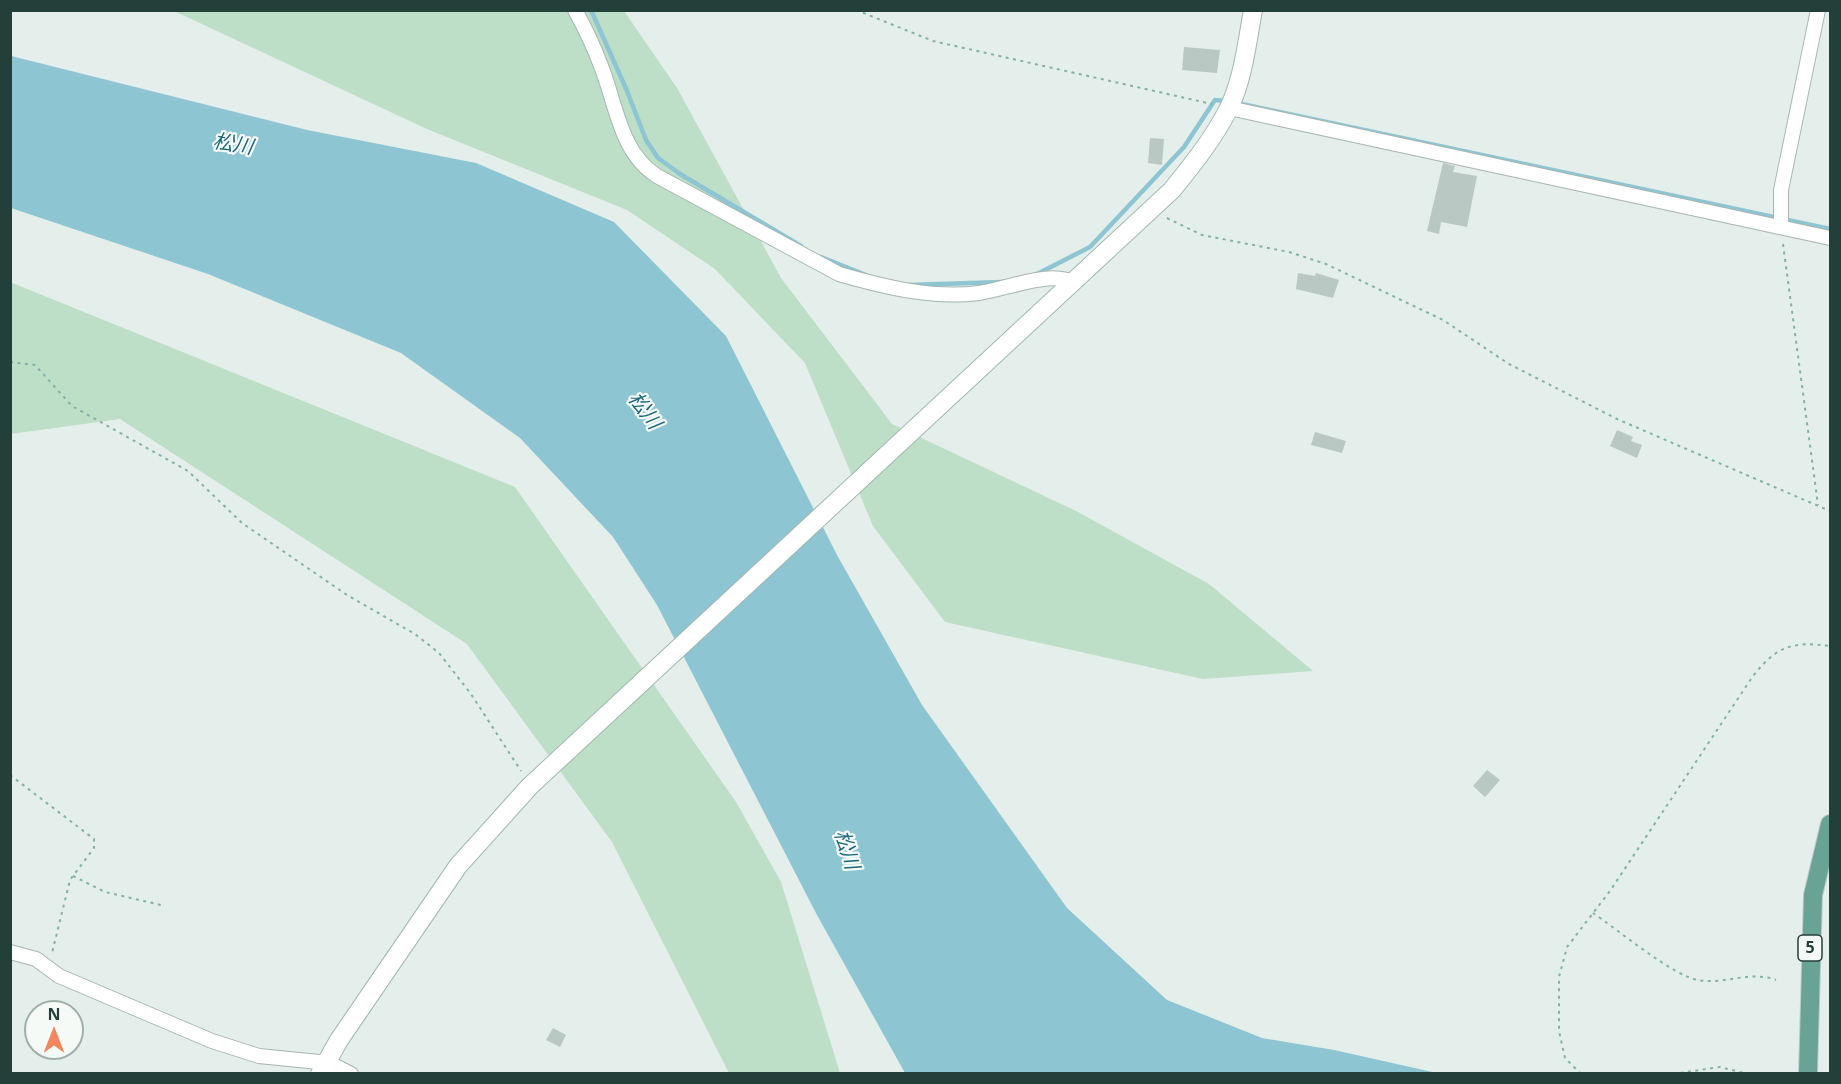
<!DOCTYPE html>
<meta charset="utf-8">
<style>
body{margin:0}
#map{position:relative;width:1841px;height:1084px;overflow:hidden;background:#e4eeea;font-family:"Open Sans",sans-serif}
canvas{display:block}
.frame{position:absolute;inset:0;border:12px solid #233f39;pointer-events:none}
.north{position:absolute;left:24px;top:1000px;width:60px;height:60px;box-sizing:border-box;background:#f5faf7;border:2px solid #a1afab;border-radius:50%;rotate:0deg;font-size:16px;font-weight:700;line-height:24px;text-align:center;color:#233f39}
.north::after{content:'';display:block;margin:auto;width:21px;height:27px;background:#f2875e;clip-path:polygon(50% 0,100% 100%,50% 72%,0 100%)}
</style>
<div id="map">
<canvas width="1841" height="1084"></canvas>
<div class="frame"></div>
<div class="north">N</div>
</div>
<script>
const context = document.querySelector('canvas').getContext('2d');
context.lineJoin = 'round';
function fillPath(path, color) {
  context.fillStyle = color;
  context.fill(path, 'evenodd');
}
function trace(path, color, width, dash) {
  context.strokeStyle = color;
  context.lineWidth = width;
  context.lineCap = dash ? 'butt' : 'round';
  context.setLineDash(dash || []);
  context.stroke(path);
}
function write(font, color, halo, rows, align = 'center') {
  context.font = font + ' "Open Sans","Noto Sans JP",sans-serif';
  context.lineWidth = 4.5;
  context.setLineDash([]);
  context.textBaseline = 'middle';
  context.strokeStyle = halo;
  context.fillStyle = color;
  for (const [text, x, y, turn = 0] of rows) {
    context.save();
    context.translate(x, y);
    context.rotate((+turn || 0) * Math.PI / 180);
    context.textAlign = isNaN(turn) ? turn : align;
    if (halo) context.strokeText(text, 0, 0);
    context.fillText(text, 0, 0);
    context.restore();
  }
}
const green = new Path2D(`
 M174,11H624L677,88L781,278L892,424L1076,511L1209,584L1313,671L1203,679L945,622L873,526L805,363L715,269L627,210L427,129Z
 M10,282L515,487L736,802L781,882L840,1073H729L612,842L467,644L120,419L11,434Z`);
const water = new Path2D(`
 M11,56L307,130L476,163L614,222L726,336L837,555L922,705L1067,908L1167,1000L1262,1038L1334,1050L1437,1073H905L817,915L657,605L613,537L520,438L401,353L208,274L11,208Z`);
const stream = new Path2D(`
 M591,10L627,91L646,140L658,158L680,174L801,246
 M1237,103L1830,229
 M821,257L866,275
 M1037,274L1090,247L1184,147L1215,100L1226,101
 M909,285L1003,282`);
const building = new Path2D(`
 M1184,47L1220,50L1217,73L1182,70Z
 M1150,138L1164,139L1162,165L1148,163Z
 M1443,163L1455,166L1453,172L1477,176L1467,227L1441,222L1439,234L1427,231Z
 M1298,273L1315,276L1316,273L1339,280L1333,298L1296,289Z
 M1617,430L1633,437L1631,441L1642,445L1637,458L1610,446Z
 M1315,432L1346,441L1342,453L1311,445Z
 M1487,770L1500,780L1485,797L1473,786Z
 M553,1028L566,1035L560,1047L546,1040Z`);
const path = new Path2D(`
 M856,10L933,41L1212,104
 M1167,218L1202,235L1289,252L1326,264L1443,320L1509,364L1617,419L1830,511
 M1783,244L1818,505
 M10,362L35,365L72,406L188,471L242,523L347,595L415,634L439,653L471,694L521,771
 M10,775L94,839V848L70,880L52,953
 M73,876L105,892L161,905
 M1593,913C1617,929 1673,976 1698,980C1725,985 1749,970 1776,980
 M1581,1074L1565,1058L1559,1031V977L1567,947L1610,891L1753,676C1777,646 1792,641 1830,646
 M1673,1074L1720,1067L1748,1074`);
const street = new Path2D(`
 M575,10C585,28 594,47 601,66C616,103 620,153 657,176L839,274C884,287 933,299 979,293C1003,290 1053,269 1073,283
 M1229,108L1830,238
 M1781,227V190L1818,10
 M10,952L36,959L59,976L212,1041L259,1056L329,1063L351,1074`);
const secondary = new Path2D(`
 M320,1074L339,1040L458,866L530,786L1172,190C1193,164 1213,139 1228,110C1243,80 1247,43 1253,10`);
const primary = new Path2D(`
 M1808,1074L1813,895L1830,824`);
const shields = [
 [1810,948,24]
];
const shieldNames = [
 ["5",1810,948]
];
const waterNames = [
 ["松川",233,145,10],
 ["松川",644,411,53],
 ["松川",846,850,72]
];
fillPath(green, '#bddec7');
fillPath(water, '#8dc5d2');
trace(stream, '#8dc5d2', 4.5);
fillPath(building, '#b9c8c3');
trace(street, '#a6b6b1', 16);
trace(secondary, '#a2b9b2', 20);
trace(primary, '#c1c9c8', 20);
trace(path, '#85b1a5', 2, [3, 4.5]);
trace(street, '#fff', 14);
trace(secondary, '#fff', 18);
trace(primary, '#69a396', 18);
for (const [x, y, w] of shields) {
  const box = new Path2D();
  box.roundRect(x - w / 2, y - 13, w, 26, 4.5);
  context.fillStyle = '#f5faf7';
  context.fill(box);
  trace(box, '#233f39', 1.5);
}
write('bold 16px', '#233f39', null, shieldNames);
write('italic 20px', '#1d697c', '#f5faf7', waterNames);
</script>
